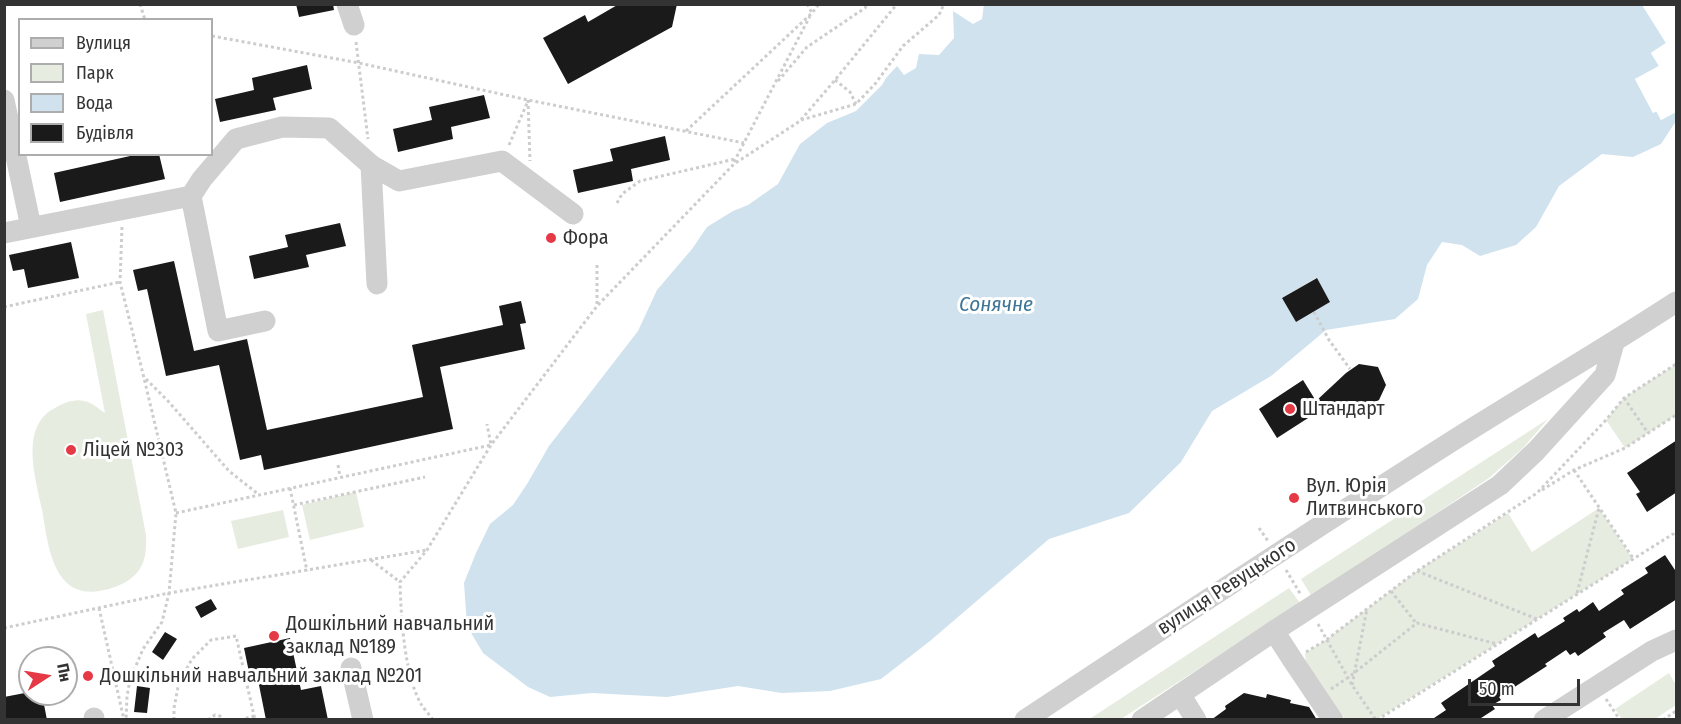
<!DOCTYPE html>
<meta charset="utf-8">
<style>
body{margin:0}
#map{position:relative;width:1681px;height:724px;overflow:hidden;background:#fff;font-family:"Fira Sans Condensed",sans-serif}
canvas{display:block}
.frame{position:absolute;inset:0;border:6px solid #333;pointer-events:none}
.legend{position:absolute;left:18px;top:18px;width:195px;height:138px;box-sizing:border-box;background:#fff;border:2px solid #adadad;margin:0;padding:8px 10px;list-style:none;font-size:18px;color:#333}
.legend li{display:flex;align-items:center;gap:12px;height:30px}
.legend b{width:30px;border:2px solid #adadad}
.north{position:absolute;left:18px;top:646px;width:60px;height:60px;box-sizing:border-box;background:#fff;border:2px solid #adadad;border-radius:50%;rotate:78deg;font-size:16px;font-weight:700;line-height:24px;text-align:center;color:#333}
.north::after{content:'';display:block;margin:auto;width:21px;height:27px;background:#e63946;clip-path:polygon(50% 0,100% 100%,50% 72%,0 100%)}
.scale{position:absolute;left:1468px;top:679px;width:112px;height:27px;box-sizing:border-box;border:3px solid #333;border-top:0;padding-left:8px;font-size:18px;line-height:21px;white-space:nowrap;color:#333;-webkit-text-stroke:4px #fff;paint-order:stroke}
</style>
<div id="map">
<canvas width="1681" height="724"></canvas>
<div class="frame"></div>
<ul class="legend">
<li><b style="height:8px;background:#d0d0d0"></b>Вулиця</li>
<li><b style="height:16px;background:#e6ecdf"></b>Парк</li>
<li><b style="height:16px;background:#cfe2ee"></b>Вода</li>
<li><b style="height:16px;background:#1a1a1a"></b>Будівля</li>
</ul>
<div class="north">Пн</div>
<div class="scale">50 m</div>
</div>
<script>
const context = document.querySelector('canvas').getContext('2d');
context.lineJoin = 'round';
function fillPath(path, color) {
  context.fillStyle = color;
  context.fill(path, 'evenodd');
}
function trace(path, color, width, dash) {
  context.strokeStyle = color;
  context.lineWidth = width;
  context.lineCap = dash ? 'butt' : 'round';
  context.setLineDash(dash || []);
  context.stroke(path);
}
function write(font, color, halo, rows, align = 'center') {
  context.font = font + ' "Fira Sans Condensed",sans-serif';
  context.lineWidth = 6;
  context.setLineDash([]);
  context.textBaseline = 'middle';
  context.strokeStyle = halo;
  context.fillStyle = color;
  for (const [text, x, y, turn = 0] of rows) {
    context.save();
    context.translate(x, y);
    context.rotate((+turn || 0) * Math.PI / 180);
    context.textAlign = isNaN(turn) ? turn : align;
    if (halo) context.strokeText(text, 0, 0);
    context.fillText(text, 0, 0);
    context.restore();
  }
}
const green = new Path2D(`
 M103,310L146,535C147,557 144,573 122,584C105,592 81,597 66,582C49,565 46,532 42,509C36,479 19,426 55,408C65,402 78,397 90,403C95,405 100,410 105,413L86,314Z
 M1676,364V415L1625,448L1606,420L1624,398Z
 M1548,419L1523,448L1489,478L1312,597L1301,579Z
 M356,492L364,527L310,540L302,505Z
 M1599,508L1633,559L1377,719H1345L1306,661L1305,653L1326,640L1417,571L1508,513L1532,552Z
 M283,510L289,537L238,549L231,521Z
 M1289,588L1300,603L1121,719L1088,720Z
 M1669,673L1676,685V705L1655,719H1622L1615,709Z`);
const water = new Path2D(`
 M984,4H1642L1666,43L1651,53L1659,66L1635,79L1653,113L1656,111L1661,120L1676,112V121L1661,144L1633,157L1602,154L1559,186L1536,227L1516,245L1480,256L1462,245L1442,242L1427,265L1418,299L1395,319L1326,330L1271,376L1212,411L1181,462L1129,513L1049,539L930,641L881,679L830,691L782,693L738,686L667,697L592,693L550,697L528,687L483,653L467,626L464,583L476,553L490,524L513,505L527,484L549,446L638,331L657,290L692,249L707,227L733,211L748,205L778,184L800,144L827,123L856,111L882,85L886,78L897,66L904,75L916,68L919,54L939,55L954,38L953,11L973,24L982,19ZM1316,278L1330,302L1296,322L1282,298Z`);
const pier = new Path2D(`
 M1645,4L1669,43L1668,46L1655,54L1662,65V68L1639,80L1654,109H1658L1662,116L1676,109V112L1661,120L1657,111L1653,113L1635,79L1659,66L1651,53L1666,43L1642,5Z`);
const building = new Path2D(`
 M296,4H333L334,10L299,17Z
 M619,4H677L672,27L568,84L543,38L585,15L588,22Z
 M307,65L312,89L273,98L276,110L220,122L215,99L254,90L252,78Z
 M484,95L490,118L451,127L453,139L398,152L393,129L432,120L429,107Z
 M665,136L670,160L631,169L633,181L578,193L573,170L613,161L610,149Z
 M139,154H159L165,179L60,202L54,173Z
 M340,223L346,246L306,255L309,267L254,279L249,256L288,247L285,235Z
 M71,242L79,278L28,288L24,269L13,271L9,255Z
 M174,261L194,351L247,339L267,430L423,397L412,345L503,325L499,306L521,301L526,323L520,324L525,349L440,367L453,429L264,470L261,455L240,460L219,365L166,376L147,289L138,291L133,270Z
 M1317,278L1330,302L1296,322L1282,298Z
 M1359,364L1378,367L1386,385L1379,400L1363,408L1333,402L1277,438L1259,409L1303,380L1316,401L1346,373Z
 M1677,440V492L1647,512L1636,494L1640,492L1627,473Z
 M1665,555L1677,573V599L1630,629L1624,620L1603,633L1606,637L1578,656L1575,652L1570,655L1566,650L1545,664L1547,666L1499,697L1501,700L1492,705L1495,709L1478,720H1431L1446,710L1441,703L1495,666L1492,661L1535,633L1538,638L1565,621L1563,618L1577,609L1579,612L1593,602L1599,611L1624,594L1621,590L1648,573L1645,568Z
 M211,599L217,609L201,618L195,607Z
 M165,632L177,639L163,660L152,652Z
 M290,638L301,690L321,686L328,720H266L258,680L251,682L244,648Z
 M137,686L150,688L147,713L134,712Z
 M30,692V694H42L47,720H4V697Z
 M1244,693L1266,698L1267,694L1291,700L1290,703L1309,707L1317,720H1211L1226,709L1225,706Z`);
const path = new Path2D(`
 M140,4L145,20
 M807,4L812,13
 M212,36L359,63L528,100L744,143
 M356,42L368,139
 M835,80L850,92L856,104
 M778,81L807,47L865,8L867,4
 M528,100L530,161
 M801,120L856,104L875,84L903,46L939,15L944,4
 M686,131L812,13L819,4
 M509,145L528,101
 M734,162L810,16
 M617,203L622,194L640,181L735,159
 M122,227L120,282L144,378L176,513L169,593L427,550
 M597,304V262
 M4,307L120,282
 M1314,312L1329,340L1350,369
 M146,379L168,401L229,471L258,494
 M1624,398L1648,433
 M338,465L340,477
 M1574,470L1633,558
 M290,488L307,571
 M1542,490L1574,470L1625,448L1676,415
 M294,505L425,477
 M176,513L491,445L487,424
 M1259,528L1268,541
 M371,560L400,582
 M1286,570L1301,595
 M1417,571L1537,619
 M1391,591L1416,623
 M1577,593L1599,508
 M99,608L124,720
 M1318,624L1352,685L1376,720
 M4,628L169,593L162,622L143,649L130,680L127,696L126,720
 M1306,652L1326,640L1417,571L1537,493L1606,420L1624,398L1676,364
 M1352,685L1367,609
 M1331,689L1349,677L1417,623L1497,644
 M1606,699L1620,720
 M174,720V708L179,682L192,659L211,640L236,636L255,720
 M208,720L215,715L220,716L224,720
 M240,720L254,716
 M433,720C429,714 424,709 421,704C404,674 401,616 400,582L427,550L491,445L597,306L734,164L800,121L835,80L897,4
 M1377,720L1673,534L1676,538
 M1663,720L1676,711`);
const minor = new Path2D(`
 M347,4L354,25
 M4,100L31,227
 M371,165L377,284
 M191,196L218,331L265,321
 M4,233L191,196L202,179L236,139L282,127L329,128L371,165L399,181L502,161L573,214
 M1274,631L1292,659L1333,720
 M351,668L363,720
 M1180,694L1196,720
 M94,718V720
 M1025,720C1168,625 1312,530 1457,438C1530,392 1604,349 1676,302
 M1142,720L1274,631L1500,485L1536,451L1605,375L1614,343
 M1544,720L1652,651L1676,640`);
const markers = [
 [551,238,6,"#e63946"],
 [1290,409,6,"#e63946"],
 [71,450,6,"#e63946"],
 [1294,498,6,"#e63946"],
 [274,636,6,"#e63946"],
 [88,676,6,"#e63946"]
];
const poiNames = [
 ["Фора",563,238],
 ["Штандарт",1302,409],
 ["Ліцей №303",83,450],
 ["Вул. Юрія",1306,486],
 ["Литвинського",1306,509],
 ["Дошкільний навчальний",286,624],
 ["заклад №189",286,647],
 ["Дошкільний навчальний заклад №201",100,676]
];
const streetNames = [
 ["вулиця Ревуцького",1227,587,-33]
];
const waterNames = [
 ["Сонячне",996,305]
];
fillPath(green, '#e6ecdf');
fillPath(water, '#cfe2ee');
fillPath(pier, '#fff');
fillPath(building, '#1a1a1a');
trace(path, '#cdcdcd', 3, [3, 3]);
trace(minor, '#d0d0d0', 21);
for (const [x, y, r, color] of markers) {
  const dot = new Path2D();
  dot.arc(x, y, r, 0, 2 * Math.PI);
  context.fillStyle = color;
  context.fill(dot);
  trace(dot, '#fff', 2);
}
write('20px', '#333', '#fff', poiNames, 'left');
write('20px', '#333', '#fff', streetNames);
write('italic 21px', '#3f7597', '#fff', waterNames);
</script>
